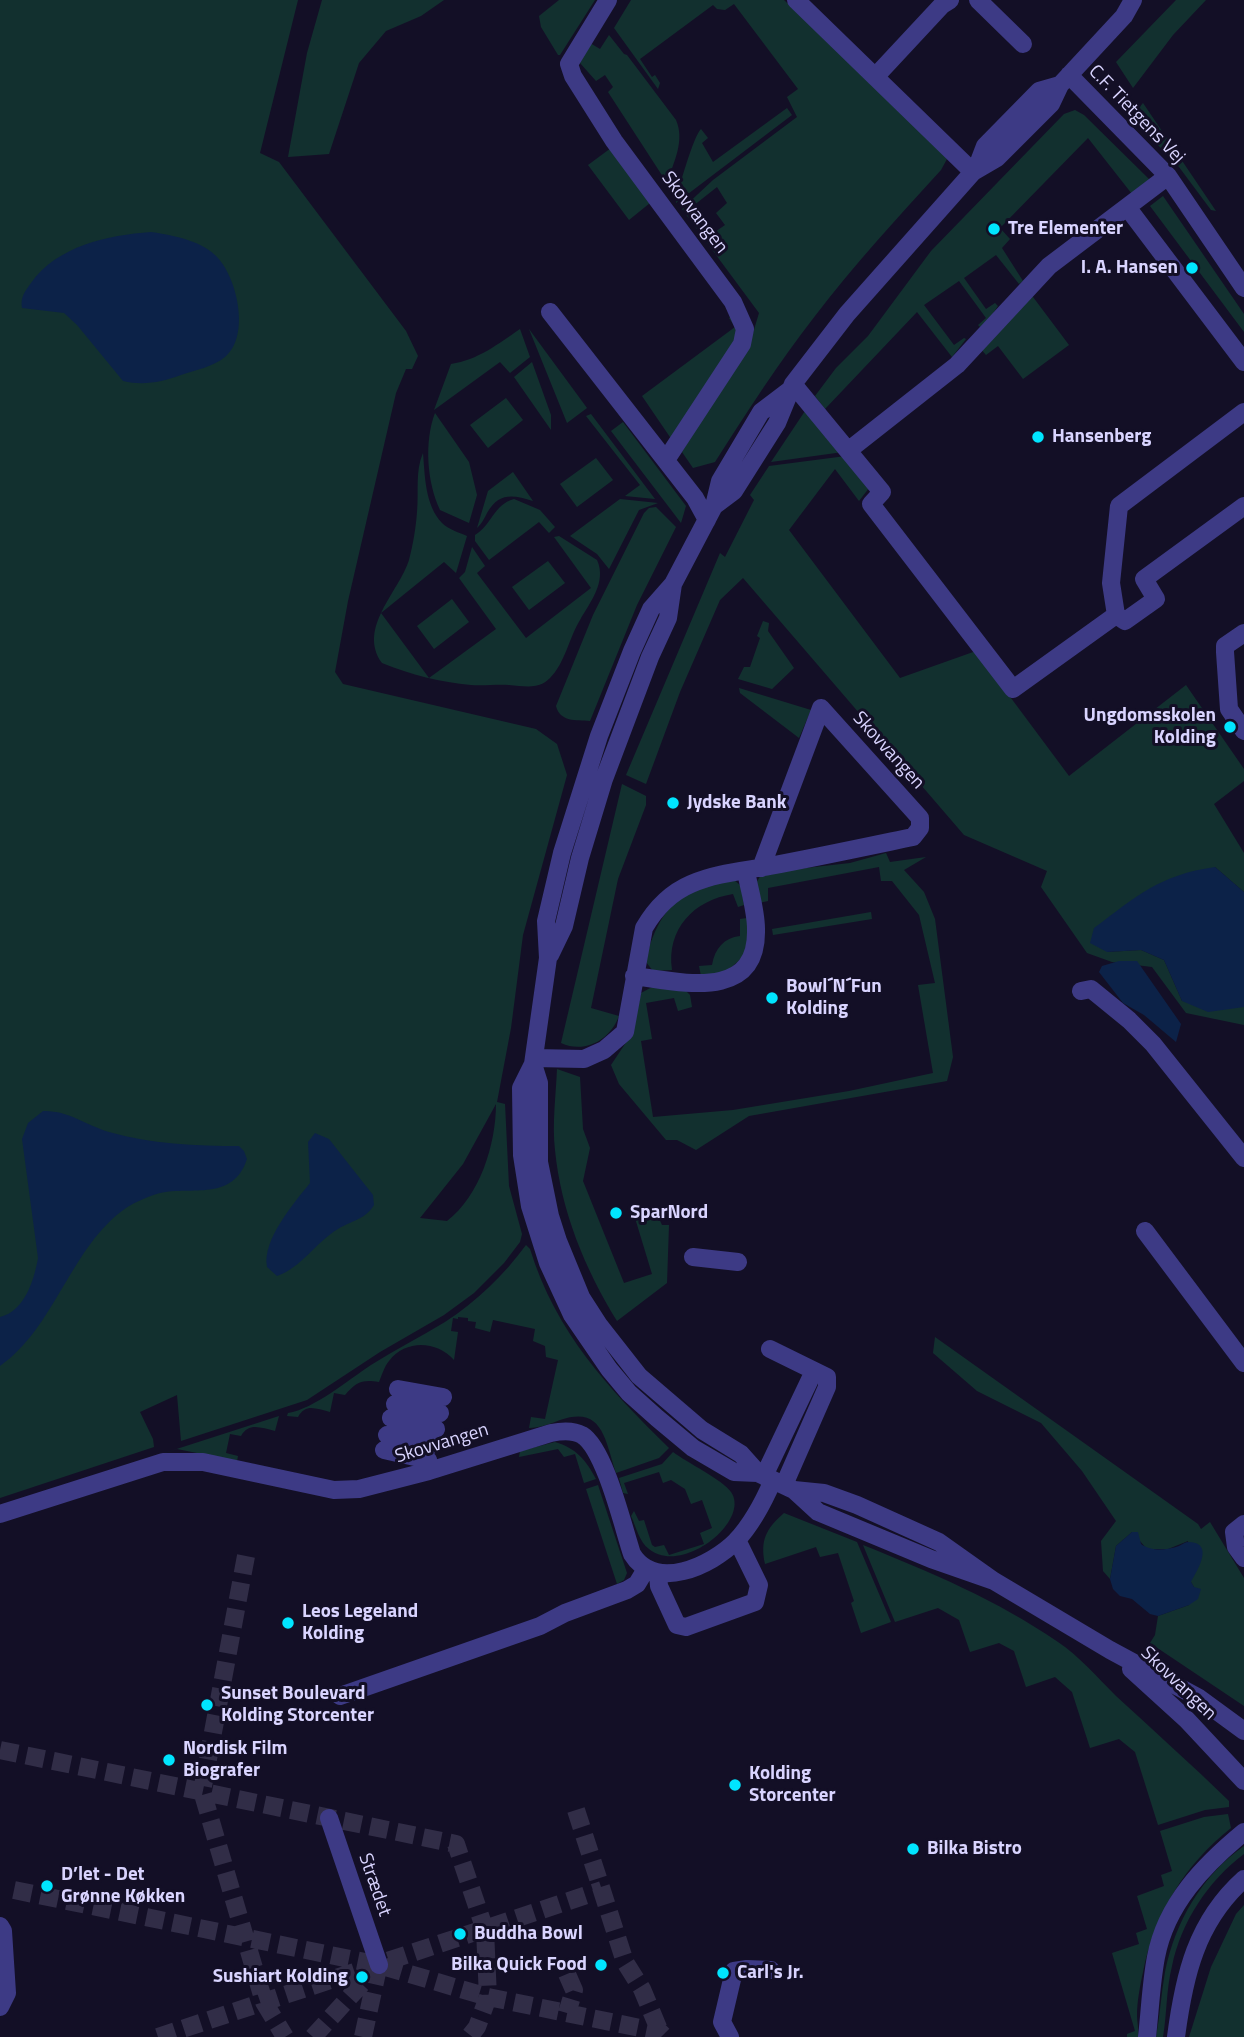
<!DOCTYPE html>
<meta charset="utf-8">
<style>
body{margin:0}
canvas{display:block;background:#130f26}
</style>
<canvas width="1244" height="2037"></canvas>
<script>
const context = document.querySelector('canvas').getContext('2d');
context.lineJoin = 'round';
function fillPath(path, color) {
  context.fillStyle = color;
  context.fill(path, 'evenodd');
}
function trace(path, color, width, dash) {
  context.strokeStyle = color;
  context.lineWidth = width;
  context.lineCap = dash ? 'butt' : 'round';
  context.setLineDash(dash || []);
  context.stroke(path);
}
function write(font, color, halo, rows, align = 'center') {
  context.font = font + ' "Titillium Web",sans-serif';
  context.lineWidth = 6;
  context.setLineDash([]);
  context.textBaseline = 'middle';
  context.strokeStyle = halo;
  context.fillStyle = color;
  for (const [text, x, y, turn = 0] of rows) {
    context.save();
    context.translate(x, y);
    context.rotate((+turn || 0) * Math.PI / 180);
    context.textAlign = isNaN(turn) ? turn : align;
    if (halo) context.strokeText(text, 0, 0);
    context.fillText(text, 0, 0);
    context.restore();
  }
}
const green = new Path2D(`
 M0,0H298L260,153L279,162L406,331L418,356L412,369H406L396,393L348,601L335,672L343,684L536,729L557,744L567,775L523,935L511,1028L497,1102L505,1104L509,1186L522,1234L520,1242L504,1263L474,1293L444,1315L380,1352L307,1400L181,1441L177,1395L140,1412L153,1439L154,1447L0,1498ZM496,1104C496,1144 480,1196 447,1221L420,1218L463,1164Z
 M322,0H444L421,16L386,31L359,63L329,154L288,157L307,53Z
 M559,0H595L560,55H558L541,27L539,16Z
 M631,0H784L942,151L947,159L941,170C898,217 854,265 815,316C779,362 747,412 715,462L693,468L682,452L753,333L759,313L682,209L713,180L797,117L787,97L798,89L734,4L725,10L717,9L713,5L640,59L652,77L655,75L660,83L658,89L614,28ZM717,187L727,203L716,213L725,225L715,232L708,229L693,206Z
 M1176,0H1206L1173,35L1133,88L1116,62Z
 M609,35L624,54L627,55L676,120C685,141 674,161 667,183L608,92L613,87L605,75L596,81L580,63L590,43L600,49Z
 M1143,103L1216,211L1211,210L1179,167L1131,117Z
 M787,108L792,115L676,203C677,192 694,135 701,129L708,138L702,143L713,162Z
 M1075,110L1084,115L1150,180L1132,194L1088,138L1000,228L1010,239L1002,248L1023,281L1019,284L996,255L964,278L986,309L995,303L998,306L989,319L980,327L978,325L986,318L959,281L924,305L954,345L964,338L966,339L952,357L917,312L825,409L815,396L836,368L868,336L931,251L1064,114Z
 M611,148L650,203L629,220L588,165Z
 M1163,196L1244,314V332L1150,206Z
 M1030,293L1069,345L1023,379L998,346L986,355L980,348Z
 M733,315L740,335L672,440L642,396L735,327L729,318Z
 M520,329L530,357L510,373L500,362L434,410L451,364C478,360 498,344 520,329Z
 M529,329L587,408L567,423Z
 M532,362L551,415V430L514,377Z
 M506,398L523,420L488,448L470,425Z
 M805,411L843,452L771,462Z
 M435,413L469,462L477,495L469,523L440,510C427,482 424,442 435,413Z
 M591,414L655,499L625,496L640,485L586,416Z
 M623,422L686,506L681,523L611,431Z
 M423,453C425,477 425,505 442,523C448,529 460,533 467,536L456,573L444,562L381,613L429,678L496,629L459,578L465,572L472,547L485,566L477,573L526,638L591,588L554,537L559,536L597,560C607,582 590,602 580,620C569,638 565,663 550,678C538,690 525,686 509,685C497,684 484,686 471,685C441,682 411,675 382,663C357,628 399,592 409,560C413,545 416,527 417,512C419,492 415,471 423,453Z
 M846,456L869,488L859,501L835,469L789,530L900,678L976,651L1069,776L1186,685L1244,769V781L1214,804L1244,853V892L1215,867L1107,952L1141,950L1164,960L1182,1001L1244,1007V1025L1186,1013L1152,967L1112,962L1087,953L1041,887L1047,871L964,835L743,578L720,600L680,692L646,784L626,775L720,553L725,557L754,500L750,495L769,466Z
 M596,458L613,480L577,507L560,484Z
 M513,472L533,501C513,495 499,492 487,513C484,519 482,523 477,528L488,491Z
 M514,499L540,510L555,527L549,533L539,522L489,560L475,541V535C492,525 493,505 514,499Z
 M620,499L658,503L639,510L609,569L597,554L570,536Z
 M656,507L676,527L637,605L590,721C576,720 560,722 556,706L593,615L644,513L649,508Z
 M548,561L565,583L529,610L512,587Z
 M452,599L469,622L434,649L417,626Z
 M763,621L769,623L768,631L794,668L772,689L738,679L744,667H750L760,638L757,636Z
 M739,688L811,710L799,738L740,693Z
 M622,784L646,796V805L618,879L591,1008L619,1016C610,1040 585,1054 561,1043Z
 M886,853L890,862L926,857L904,870L924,892L935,919L953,1057L947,1081L749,1116L696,1150L677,1140H666L619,1084L611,1065L633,1032L641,993L654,986L682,987L690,995L692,1007L678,1011L674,998L646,1003L652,1039L641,1041L653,1117L733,1110L849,1091L933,1073L918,985L935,983L919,915L892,881H881L879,867L768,888V901L759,903L755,885L762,873L850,863Z
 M733,879L741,886L744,905L738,907L733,894C694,900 666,929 672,970L653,971L646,962C650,937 665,903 690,892C704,886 719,883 733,879Z
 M871,912L872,919L773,935L772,929Z
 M747,918L750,940L745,955L725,973L701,976L699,966L712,965C715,948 724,938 740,936V919Z
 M557,1069L580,1077L583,1129L590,1148L583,1181L624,1283L652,1274L635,1218L654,1208L662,1225H669L667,1283L617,1321C585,1269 561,1211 555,1150C552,1123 556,1095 557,1069Z
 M526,1245L530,1249C556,1333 608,1388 669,1448L659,1458L616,1473C605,1440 603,1405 560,1420C550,1424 539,1428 529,1428L531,1417L545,1419L558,1360L546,1357L545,1346L533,1341L535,1329L493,1320L490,1332L475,1328L476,1322L468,1321V1318L458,1317V1319L453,1318L451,1331L458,1332L454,1360C437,1341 406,1339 389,1361C384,1367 382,1375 379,1382C362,1379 356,1382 345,1395L334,1393L330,1412C316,1409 306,1403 298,1417L287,1416L288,1413C314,1409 348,1380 371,1365C395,1350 420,1337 445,1322C476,1302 504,1275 526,1245Z
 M935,1337L1198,1524L1201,1529L1210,1522L1244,1578V1706L1150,1643L1155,1635L1158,1616L1189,1605L1194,1587L1191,1582L1188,1541L1168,1549H1147L1132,1532L1116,1546L1110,1579L1103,1571L1101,1541L1116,1521L1082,1471L1041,1423L977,1391L933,1353Z
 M279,1416L275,1431C261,1428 249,1422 241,1436L230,1434L226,1453L238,1456L237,1461L177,1449L0,1506Z
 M555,1442C576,1448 586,1460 596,1479L584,1483L575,1454L564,1457L558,1449L519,1457L520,1451Z
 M673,1452C686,1462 723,1480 731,1492C751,1521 682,1576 649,1549C639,1542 636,1526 631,1516L634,1511L639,1521L644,1520L652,1545L655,1547L664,1545L669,1555L704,1544L700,1533L712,1528L702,1500L691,1504L685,1489L671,1480L663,1483L659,1472L624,1483L628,1494L623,1493L619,1478L662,1464Z
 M598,1485L627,1573L624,1580L617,1584L586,1489Z
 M784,1513L857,1542L891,1622L861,1633L851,1603L854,1601L838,1553L820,1557L816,1547L765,1564C760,1540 766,1529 784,1513Z
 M863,1545C930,1572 997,1600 1058,1642C1080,1657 1097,1677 1116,1696C1154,1731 1192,1765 1229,1801V1807L1205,1810L1158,1825L1135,1752L1119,1739L1090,1748L1072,1692L1055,1677L1026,1687L1014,1651L999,1643L970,1652L959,1620L938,1608L895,1622Z
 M1228,1814L1231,1828C1185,1864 1154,1915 1143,1972C1140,1986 1137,2002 1137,2015C1137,2023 1139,2029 1138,2037H1127V2034L1135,2031L1112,1953L1139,1944L1136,1933L1147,1929L1137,1896L1164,1886L1161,1875L1172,1871L1160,1831L1204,1817Z
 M1244,1846V1854C1208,1881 1181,1922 1172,1966C1166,1990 1167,2014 1163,2037H1156C1160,2016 1161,1994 1165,1972C1175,1922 1202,1875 1244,1846Z
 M1244,1905V2037H1189L1211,1967L1236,1914Z`);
const water = new Path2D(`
 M151,232C172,235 199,240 215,255C237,275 251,336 225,357C213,367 195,370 181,375C162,382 143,386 123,381L77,325L64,313L22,308C20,298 25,291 31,283C57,246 108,235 151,232Z
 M1215,867L1244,892V1007L1208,1012L1182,1001L1164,960L1141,950L1107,952L1090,943L1094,928C1137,896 1159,875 1215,867Z
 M1119,961H1137L1181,1024L1176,1042L1144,1015L1123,1003L1099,972L1102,966Z
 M43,1111C67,1110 86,1125 109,1132C150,1144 197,1146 239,1146L244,1151L247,1159C233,1202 191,1186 160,1193C149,1196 135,1202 126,1208C71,1246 55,1328 0,1366V1317C25,1311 34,1280 38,1258L22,1139L28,1123Z
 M315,1133L329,1139L373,1195L374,1205C366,1219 351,1221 338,1229C316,1242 301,1268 277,1276L267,1267C262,1240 294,1203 310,1183L308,1142Z
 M1132,1532H1138L1141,1544C1152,1552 1167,1550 1179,1546C1183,1544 1185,1542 1189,1542C1215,1543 1197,1571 1191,1582L1194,1587L1201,1589L1198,1599L1189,1605L1158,1616L1150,1614L1132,1599L1120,1596L1113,1589L1110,1579L1116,1546Z`);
const minorTunnel = new Path2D(`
 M246,1556L202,1791L264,2002L285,2037
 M0,1750L456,1844L485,1930L488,1997L477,2027L469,2037
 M576,1810L625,1962L642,1989L660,2032L652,2036
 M14,1890L379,1965L488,1997L660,2032L665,2037
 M567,1974L574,1990L567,2013
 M158,2037L602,1890
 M313,2037L377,1967
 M363,2037L378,1968`);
const minor = new Path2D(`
 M608,0L569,64L573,76L614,141L733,302L745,329L742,344L666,460
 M796,0L973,172
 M978,0L1023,44
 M1069,75L1168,176L1244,288
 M875,77L942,5L950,0
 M977,167L985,146L1039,91L1060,85
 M1127,207L1244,362
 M550,312L695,498L707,520
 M793,384L882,492L871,504L1013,689L1116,615L1111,583L1119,506L1244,412
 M849,450L957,365L1049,266L1168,176
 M714,506L734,491L777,423L793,384L847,314L973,172L997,158L1051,104L1060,85L1124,16L1133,0
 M1116,615L1125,621L1156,599L1144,579L1244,506
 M1244,633L1225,646V652L1229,709L1244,731
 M550,955L564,926L580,858L604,779L650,657L668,618L673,584
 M634,976C681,982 758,1002 756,929C756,910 749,889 746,871
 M1081,991L1091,989L1129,1020L1153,1044L1244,1158
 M534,1058L584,1059L604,1050L625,1032L644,928C655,909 670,893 691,884C716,873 743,871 770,866C818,857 865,847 913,837L920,828V818L821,708L761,868
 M533,1064L539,1083V1162L550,1216L558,1241L581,1297L599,1325L639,1376L702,1430L741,1454L758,1473L794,1490L818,1512L931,1559L994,1581
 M1145,1231L1244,1363
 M693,1257L738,1262
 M770,1349L827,1377V1387L784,1485
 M398,1389L443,1397
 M395,1404L440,1413
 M391,1418L436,1429
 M387,1435L432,1445
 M384,1450L428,1460
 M758,1473L734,1472L693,1448L657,1418L629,1393L609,1369L572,1315L548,1263L530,1206L522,1155L521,1088L533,1064L548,958L546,921L562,853L599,736L632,651L651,609L673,584L714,506L720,481L761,412L790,390
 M764,1476L814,1371
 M794,1490L824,1493L857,1505L939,1542L994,1581L1110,1650L1199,1698L1244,1731
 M0,1514L163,1462H203L334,1490L359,1489L429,1471L551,1433C561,1431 573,1430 582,1435C605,1449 623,1527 632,1554C655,1592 711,1566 736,1541C752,1524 764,1501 773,1480
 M1244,1524L1234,1532L1236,1547L1244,1558
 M658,1574L659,1586L677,1625L686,1627L755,1602L759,1585L737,1540
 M1131,1669L1187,1720L1244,1781
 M340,1696L540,1626L565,1613L627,1590L637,1584L646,1569
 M329,1818L379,1965
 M0,1926L3,1931L7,1993L0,2007
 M730,2037L722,2022L734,1971L747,1969L771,1970
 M1147,2037C1150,2011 1151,1983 1156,1957C1166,1904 1204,1865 1244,1832
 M1176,2037C1184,1976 1196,1922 1244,1879`);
const markers = [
 [994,229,7,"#00e5ff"],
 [1192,268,7,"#00e5ff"],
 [1038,437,7,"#00e5ff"],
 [1230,727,7,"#00e5ff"],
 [673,803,7,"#00e5ff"],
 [772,998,7,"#00e5ff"],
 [616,1213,7,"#00e5ff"],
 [288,1623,7,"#00e5ff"],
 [207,1705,7,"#00e5ff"],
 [169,1760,7,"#00e5ff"],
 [735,1785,7,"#00e5ff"],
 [913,1849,7,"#00e5ff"],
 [47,1886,7,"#00e5ff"],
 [460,1934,7,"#00e5ff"],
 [601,1965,7,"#00e5ff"],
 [723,1973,7,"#00e5ff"],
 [362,1977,7,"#00e5ff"]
];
const streetNames = [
 ["C.F. Tietgens Vej",1136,115,46],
 ["Skovvangen",694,213,53],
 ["Skovvangen",888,751,48],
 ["Skovvangen",442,1444,-17],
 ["Skovvangen",1178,1684,44],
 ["Strædet",374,1885,71]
];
const poiNames = [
 ["Tre Elementer",1008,229],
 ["I. A. Hansen",1178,268,"right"],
 ["Hansenberg",1052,437],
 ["Ungdomsskolen",1216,716,"right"],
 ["Kolding",1216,738,"right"],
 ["Jydske Bank",687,803],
 ["Bowl´N´Fun",786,987],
 ["Kolding",786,1009],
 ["SparNord",630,1213],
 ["Leos Legeland",302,1612],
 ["Kolding",302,1634],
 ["Sunset Boulevard",221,1694],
 ["Kolding Storcenter",221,1716],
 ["Nordisk Film",183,1749],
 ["Biografer",183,1771],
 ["Kolding",749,1774],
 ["Storcenter",749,1796],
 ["Bilka Bistro",927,1849],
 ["D’let - Det",61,1875],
 ["Grønne Køkken",61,1897],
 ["Buddha Bowl",474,1934],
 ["Bilka Quick Food",587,1965,"right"],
 ["Carl's Jr.",737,1973],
 ["Sushiart Kolding",348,1977,"right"]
];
fillPath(green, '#12302f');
fillPath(water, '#0c2248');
trace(minorTunnel, '#312d47', 18, [18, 9]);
trace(minor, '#3d3a85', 18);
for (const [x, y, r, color] of markers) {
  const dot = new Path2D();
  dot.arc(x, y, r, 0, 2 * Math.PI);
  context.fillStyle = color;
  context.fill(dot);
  trace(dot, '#130f26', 2.5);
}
write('19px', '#d9d4ff', '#130f26', streetNames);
write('bold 19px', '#d9d4ff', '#130f26', poiNames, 'left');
</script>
